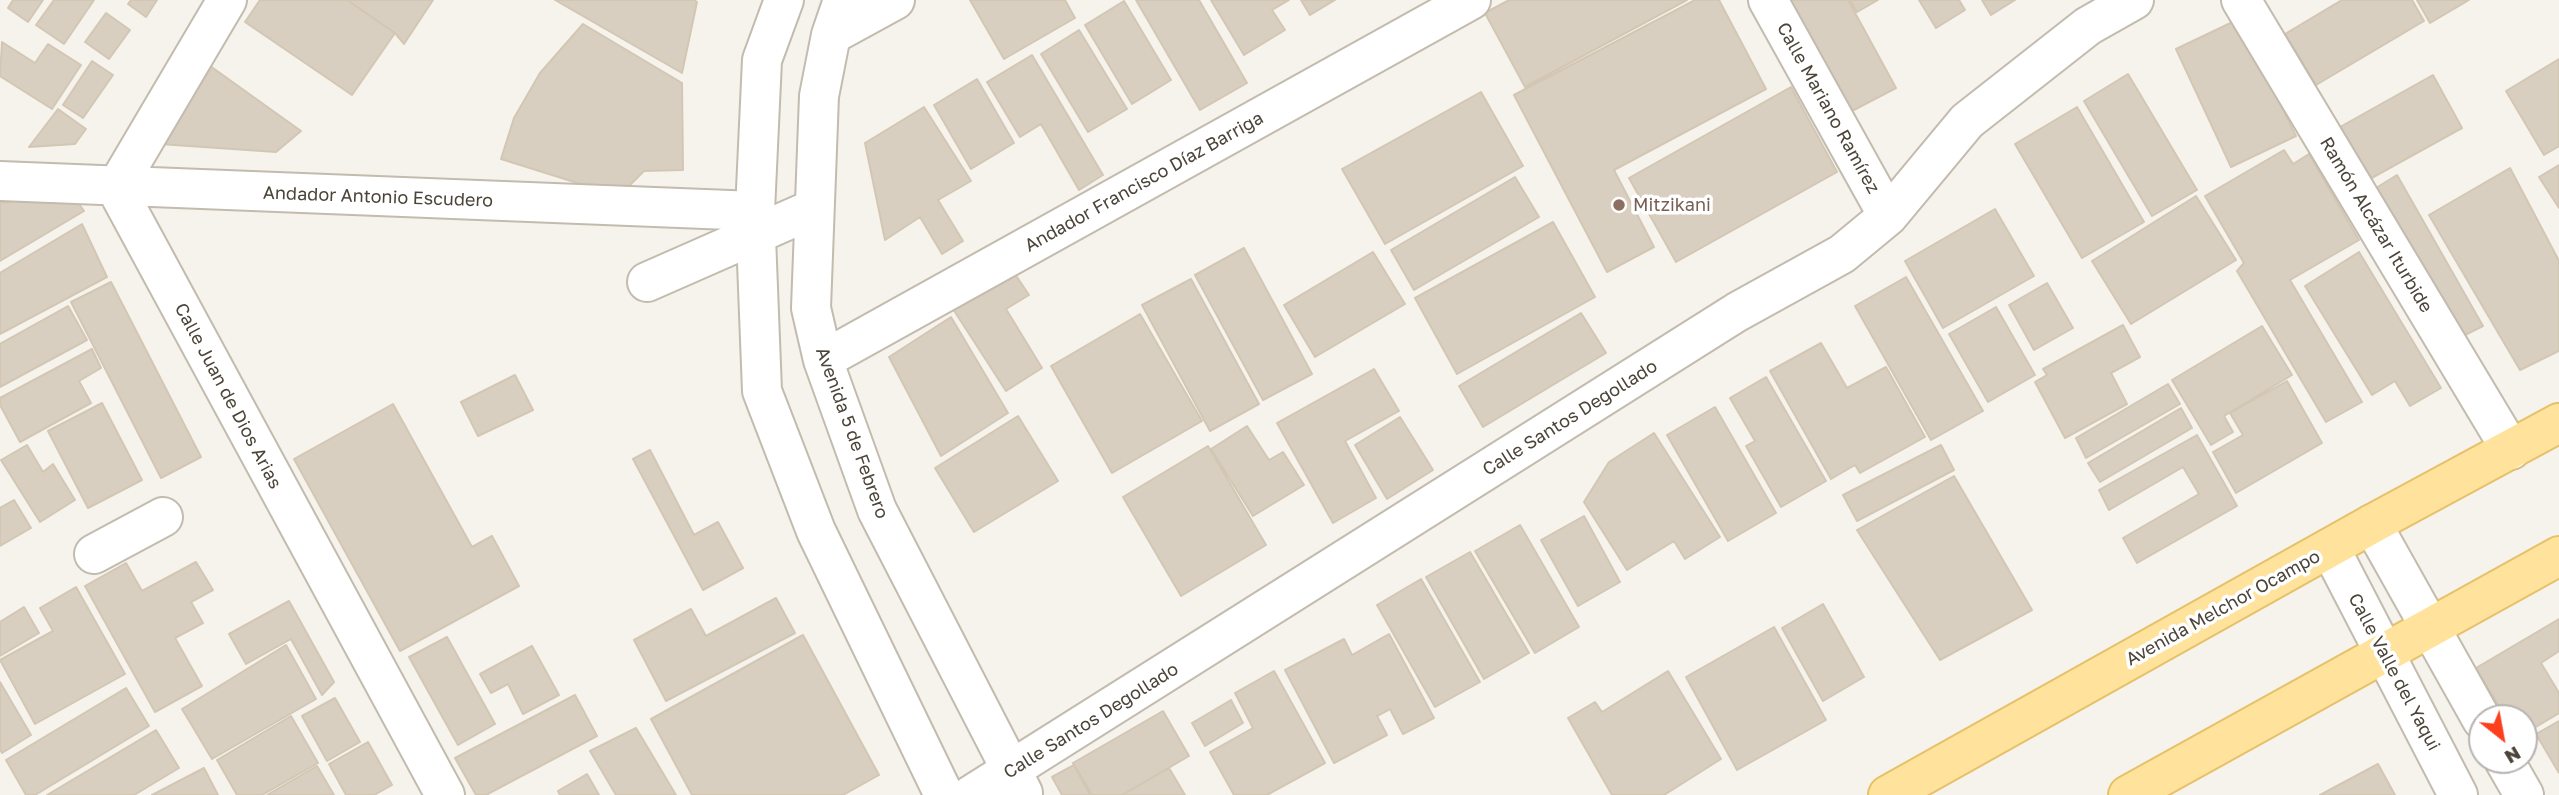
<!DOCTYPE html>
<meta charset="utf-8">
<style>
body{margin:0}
#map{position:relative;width:2559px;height:795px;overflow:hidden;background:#f6f3ec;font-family:"Golos Text",sans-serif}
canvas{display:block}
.north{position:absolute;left:2468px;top:704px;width:70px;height:70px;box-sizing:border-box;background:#fff;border:2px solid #b7b4b0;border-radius:50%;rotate:149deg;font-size:19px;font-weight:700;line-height:28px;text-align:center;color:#4b4439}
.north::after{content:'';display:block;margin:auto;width:24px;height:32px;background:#fc3f1d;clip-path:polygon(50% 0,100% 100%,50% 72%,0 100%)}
</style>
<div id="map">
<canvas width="2559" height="795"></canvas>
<div class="north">N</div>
</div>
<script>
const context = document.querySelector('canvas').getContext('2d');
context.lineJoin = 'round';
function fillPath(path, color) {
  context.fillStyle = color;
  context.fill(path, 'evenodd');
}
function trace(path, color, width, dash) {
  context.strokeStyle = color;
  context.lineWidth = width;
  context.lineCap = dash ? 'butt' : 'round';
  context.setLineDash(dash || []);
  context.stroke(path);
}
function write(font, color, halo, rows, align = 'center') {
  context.font = font + ' "Golos Text",sans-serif';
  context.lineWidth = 7;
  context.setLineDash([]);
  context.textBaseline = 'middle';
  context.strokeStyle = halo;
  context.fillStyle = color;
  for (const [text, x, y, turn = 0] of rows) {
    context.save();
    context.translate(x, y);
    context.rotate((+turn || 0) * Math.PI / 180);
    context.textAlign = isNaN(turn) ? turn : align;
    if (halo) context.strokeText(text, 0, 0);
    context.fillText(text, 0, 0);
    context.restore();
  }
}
const building = new Path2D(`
 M13,0H43L28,22L8,8Z
 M54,0H94L64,44L36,25Z
 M131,0H157L146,17L128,4Z
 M260,0H347L395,33L352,95L245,22Z
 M347,0H433L404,44L395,33Z
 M555,0H694L697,2L682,73Z
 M970,0H1065L1075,18L1004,59Z
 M1136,0H1199L1247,83L1200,110Z
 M1211,0H1289L1272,10L1285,30L1244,55Z
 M1301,0H1335L1310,15Z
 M1509,0H1687L1525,87L1485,13Z
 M1695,0H1719L1766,89L1614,170L1654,247L1607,272L1514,95Z
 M1789,0H1848L1896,88L1850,112Z
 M1850,0H1878L1857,12Z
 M1919,0H1959L1965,10L1936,28Z
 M1982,0H2015L1991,15Z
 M2342,0H2412L2424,21L2316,85L2285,34Z
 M2417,0H2469L2430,23Z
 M1124,1L1171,80L1132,104L1085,25Z
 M106,13L130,30L109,59L85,42Z
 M2239,19L2296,136L2231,167L2176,49Z
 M583,24L682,83L683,170L644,171L619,196L501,159L514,118L540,73Z
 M1079,30L1127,109L1088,132L1041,54Z
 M2,42L35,63L48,44L81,65L52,109L0,76Z
 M1032,55L1103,175L1079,190L1041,124L1020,137L987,82Z
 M2559,59V146L2544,155L2506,91Z
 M92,61L113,75L83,118L63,105Z
 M206,63L301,131L276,152L145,143Z
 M2128,74L2197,190L2152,216L2084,101Z
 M2433,75L2462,128L2368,180L2340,127Z
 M977,79L1014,143L971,169L934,105Z
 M1791,87L1837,172L1676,262L1629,178Z
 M1481,92L1523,166L1385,244L1342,169Z
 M924,107L971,181L938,200L963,241L942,254L920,217L885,240L865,143Z
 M2077,107L2144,222L2082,258L2015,144Z
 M58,109L86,129L75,144L29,147Z
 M2284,150L2293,164L2309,154L2359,240L2290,280L2362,402L2326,422L2237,271L2244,263L2205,196Z
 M2559,165V208L2539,177Z
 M2510,168L2559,261V351L2520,370L2429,215Z
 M2397,175L2483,326L2461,337L2376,188Z
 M1515,177L1539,217L1414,290L1391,250Z
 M72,194L84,211L0,261V203Z
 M2196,196L2236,260L2131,324L2092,261Z
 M1995,209L2034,276L1943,328L1905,261Z
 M1553,222L1595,297L1457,374L1415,298Z
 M82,224L107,277L0,334V273Z
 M1244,248L1312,374L1263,400L1195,275Z
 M1373,252L1405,304L1315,357L1284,305Z
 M2359,252L2441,388L2410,406L2395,381L2372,395L2305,286Z
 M1013,271L1029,295L1006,309L1042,368L1006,391L953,309Z
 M1906,277L1983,411L1931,440L1855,306Z
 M1191,279L1259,404L1210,431L1142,305Z
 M111,282L201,457L161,478L71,302Z
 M2047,283L2073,328L2034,350L2009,305Z
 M68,306L87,340L0,387V344Z
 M1996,307L2035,375L1988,402L1949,334Z
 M1581,313L1606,353L1483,427L1459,386Z
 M1140,314L1202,421L1112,473L1051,366Z
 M951,317L1008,413L941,456L889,357Z
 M2123,325L2140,357L2111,373L2127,404L2065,438L2035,382L2047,375L2043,369Z
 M2262,326L2292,375L2224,416L2233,432L2211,445L2172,380Z
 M1821,343L1847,388L1886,367L1925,437L1860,473L1855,465L1831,479L1770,371Z
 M92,349L101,368L79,381L91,403L20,442L0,405V398Z
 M1374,369L1399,411L1345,441L1376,498L1333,523L1277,423Z
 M515,375L533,410L478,436L461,402Z
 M1766,377L1826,481L1781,507L1746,446L1755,441L1730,398Z
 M2287,381L2322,443L2236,493L2213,452L2243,435L2230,413Z
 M2168,384L2180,404L2086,458L2076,438Z
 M102,403L142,480L88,508L48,431Z
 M393,404L472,547L492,536L519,586L400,651L294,459Z
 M1715,407L1776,513L1728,541L1667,435Z
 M2181,408L2192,428L2100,482L2088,463Z
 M1018,416L1058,481L974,532L935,468Z
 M1400,417L1433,470L1387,499L1355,445Z
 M1247,426L1269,460L1283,452L1304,485L1253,516L1211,449Z
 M1654,433L1720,537L1685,559L1674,541L1627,570L1584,502L1609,462Z
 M2197,435L2237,506L2137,563L2123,538L2199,494L2183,467L2109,510L2099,490Z
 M27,445L43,472L53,464L75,500L40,522L1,460Z
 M1941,445L1954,470L1857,521L1843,495Z
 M1208,446L1266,545L1181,596L1123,497Z
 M650,450L694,535L718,522L743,568L703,590L633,459Z
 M1954,476L2032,610L1940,660L1857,530Z
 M14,500L31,528L0,546V508Z
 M1584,516L1620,582L1578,606L1541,540Z
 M1520,525L1579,627L1535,653L1475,551Z
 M1470,552L1529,653L1484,679L1426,577Z
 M196,562L213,590L191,602L203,623L175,638L202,686L155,712L85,586L126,563L142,591Z
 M1421,579L1480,682L1435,707L1377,605Z
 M76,587L125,674L35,724L0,660L53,631L40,608Z
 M776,598L795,633L666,701L634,640L691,609L706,636Z
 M289,601L334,682L322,695L291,639L246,664L229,634Z
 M1823,604L1864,677L1823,701L1782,628Z
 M24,607L39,633L0,656V622Z
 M2559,619V651L2541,663L2559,693V713L2524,734V718H2506L2476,668Z
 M1774,627L1826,720L1737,770L1686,677Z
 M1389,634L1434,718L1403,734L1390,709L1377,716L1387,735L1334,763L1285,670L1344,639L1352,655Z
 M803,635L879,775L843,795H692L651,719Z
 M447,637L495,724L458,745L409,657Z
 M286,645L316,699L212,759L182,709Z
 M532,646L559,695L523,714L508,684L491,693L480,674Z
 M1274,671L1325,763L1267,795H1234L1210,752L1253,728L1235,693Z
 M1668,671L1721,759L1664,795H1612L1568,718L1595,702L1602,712Z
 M0,682L31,735L2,753L0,749Z
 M126,688L149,726L35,795H26L6,760Z
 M575,695L597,736L486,795H476L455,758Z
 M335,698L360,742L327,761L302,716Z
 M1231,700L1243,723L1205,746L1192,723Z
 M1163,711L1189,756L1122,795H1092L1073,763Z
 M291,716L318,763L262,795H237L217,760Z
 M2559,721V773L2536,734Z
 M636,728L676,795H616L590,751Z
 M156,730L179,768L134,795H47Z
 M368,742L392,785L374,795H346L329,764Z
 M2378,764L2395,795H2320Z
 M1074,765L1090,795H1062L1052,777Z
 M317,766L334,795H267Z
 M204,768L218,795H152Z
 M1169,768L1185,795H1122Z
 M587,774L599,795H560L558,791Z`);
const minor = new Path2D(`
 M227,0L116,188L445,795
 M784,0L762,60L755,211L762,391L816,531L944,795
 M843,0L831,35L819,96L811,308L823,360L877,510L1023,793
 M1768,0L1888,216
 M2241,0L2511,450
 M831,35L895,0
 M0,181L755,211
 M647,282L813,209
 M823,360L1471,0
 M2372,524L2482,720
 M2330,548L2458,795
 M94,554L163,517
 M2504,760L2524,795
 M971,795L1737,312L1842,254L1888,216L1967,121L2088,26L2134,0`);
const major = new Path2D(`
 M1888,795L2372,524L2559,423
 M2128,795L2559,556`);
const markers = [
 [1619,205,7,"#8d6e63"]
];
const streetNames = [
 ["Calle Mariano Ramírez",1828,108,61],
 ["Andador Francisco Díaz Barriga",1144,182,-29],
 ["Andador Antonio Escudero",378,197,2],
 ["Ramón Alcázar Iturbide",2376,225,59],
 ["Calle Juan de Dios Arias",228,396,62],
 ["Calle Santos Degollado",1570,418,-32],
 ["Avenida 5 de Febrero",852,433,70],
 ["Avenida Melchor Ocampo",2223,608,-29],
 ["Calle Valle del Yaqui",2394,672,62],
 ["Calle Santos Degollado",1091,721,-32]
];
const educationNames = [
 ["Mitzikani",1633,205]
];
fillPath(building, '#d8cfc1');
trace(building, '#d3c7b4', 2);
trace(minor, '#c2bbae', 42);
trace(major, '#e6c16a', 42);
trace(minor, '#fff', 38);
trace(major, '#ffe39c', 38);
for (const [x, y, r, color] of markers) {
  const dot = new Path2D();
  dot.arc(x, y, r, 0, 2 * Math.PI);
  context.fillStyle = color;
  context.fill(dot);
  trace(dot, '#fff', 2.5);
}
write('18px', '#4b4439', '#fff', streetNames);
write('18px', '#785e54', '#fff', educationNames, 'left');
</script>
